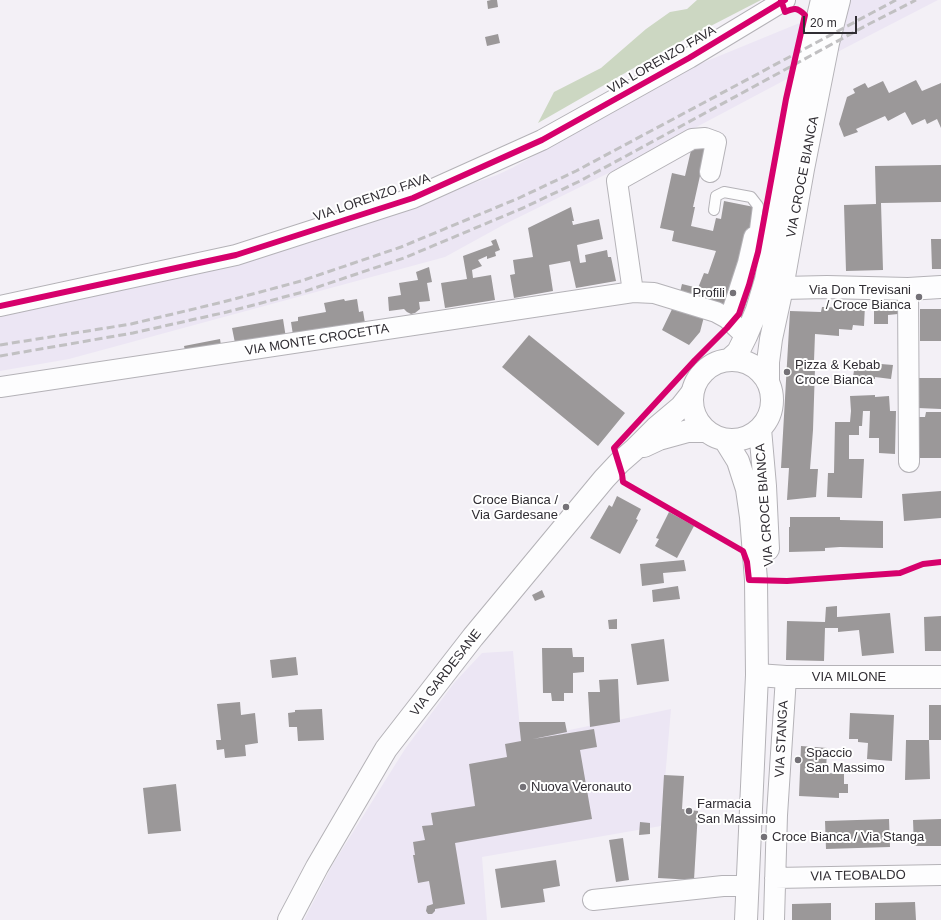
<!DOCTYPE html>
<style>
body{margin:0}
#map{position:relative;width:941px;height:920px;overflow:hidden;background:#f3f0f6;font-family:Helvetica,sans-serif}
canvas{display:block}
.scale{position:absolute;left:803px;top:16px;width:54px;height:18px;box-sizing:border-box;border:2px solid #302d33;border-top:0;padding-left:5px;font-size:12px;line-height:14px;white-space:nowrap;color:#302d33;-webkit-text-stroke:3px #fff;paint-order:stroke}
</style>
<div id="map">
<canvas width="941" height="920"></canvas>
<div class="scale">20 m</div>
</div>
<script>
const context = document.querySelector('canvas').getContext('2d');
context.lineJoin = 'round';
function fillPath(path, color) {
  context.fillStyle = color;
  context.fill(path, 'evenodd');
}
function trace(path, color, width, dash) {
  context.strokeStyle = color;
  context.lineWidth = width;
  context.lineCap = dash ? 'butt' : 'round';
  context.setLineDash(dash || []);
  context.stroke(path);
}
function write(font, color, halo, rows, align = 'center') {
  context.font = font + ' Helvetica,sans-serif';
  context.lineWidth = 4;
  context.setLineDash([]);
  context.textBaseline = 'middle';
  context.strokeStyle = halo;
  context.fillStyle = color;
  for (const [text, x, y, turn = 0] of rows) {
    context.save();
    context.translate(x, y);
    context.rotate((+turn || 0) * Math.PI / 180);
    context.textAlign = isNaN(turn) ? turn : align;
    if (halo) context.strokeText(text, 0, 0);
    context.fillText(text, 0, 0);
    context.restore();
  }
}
const built = new Path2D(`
 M843,0H938L847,47L627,164L505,224L445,257L69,359L0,371V313L340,229L497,175L512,168L685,70L802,22Z
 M513,651L521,740L671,709L661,826L482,857L487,920H304L333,864L405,749L454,683L482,653Z`);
const forest = new Path2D(`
 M697,0H761L672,46L538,123L554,92L601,68L646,29L670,12L687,9Z`);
const building = new Path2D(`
 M491,0H497L498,7L488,9L487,1Z
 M498,34L500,43L487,46L485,37Z
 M916,80L922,91L941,83V128L937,119L927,124L925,119L912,125L905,112L888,121L885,116L856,129L858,132L844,137L839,124L847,97L855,93L853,89L865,83L868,88L883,81L889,93Z
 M692,146L706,149L693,207H695L691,226L713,231L716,218L721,219L724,201L754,207L746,250L724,310L679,296L682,284L698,288L704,273L708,274L716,251L672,241L674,231L660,228L672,173L685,176Z
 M941,165V202L881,203L883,270L846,271L844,205L876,204L875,166Z
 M571,207L574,221H572L573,225L599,219L603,239L577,245L580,263L586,262L585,255L607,250L608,257H611L616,281L576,288L570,261L549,265L553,291L514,298L510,275L515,274L513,260L533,257L528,228Z
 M496,239L500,250L495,252L496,256L487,259V256L478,260L482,266L472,270L473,278L491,275L495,300L445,308L441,283L467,279L463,256L493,245L491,241Z
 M931,239H941V269H932Z
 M429,267L432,282L427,283L430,301L419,302L420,309L415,313L411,314L407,312L404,309L389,311L388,297L401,295L399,283L418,280L416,272Z
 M344,299L345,301L357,299L359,312L363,311L365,323L293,335L291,322L298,321V317L326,312L324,303Z
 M675,303L705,313L700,332L689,345L662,330Z
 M898,304V314L888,315V324H874V305Z
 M854,305H865L864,326L853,325L852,330L839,329V336L815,334L814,361H824V368H815L813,430L810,469H818L816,497L787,500L789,468H781L790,311L821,312L822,307L854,308Z
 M920,309H941V341H920Z
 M283,319L286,338L236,348L232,328Z
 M529,335L625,413L598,446L502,367Z
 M220,339L222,351L186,355L184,346Z
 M869,363L893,365L891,379L875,377V379L853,377L855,364L868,365Z
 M918,378H941V409L918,408Z
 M875,395V397L889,396L890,411H896L895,454L879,453V438H869L870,411H863L862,426H859V435H849V459H864L862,498L827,497L828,473H834L835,422H850L851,411L850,396Z
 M926,412H941V458H916L917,417H925Z
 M941,491V518L904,521L902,494Z
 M617,496L641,509L636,519L638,520L620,554L590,538L609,505L612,507Z
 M669,512L694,526L677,558L655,546L659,539L656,538Z
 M790,517H840V520L883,521V548L840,547L825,548V551L789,552V527H790Z
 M684,560L686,571L663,573L664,583L642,586L640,564Z
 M678,586L680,599L653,602L652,590Z
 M542,590L545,597L535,601L532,595Z
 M837,606V617L890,613L894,653L862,656L859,630L838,632V628H825L824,661L786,660L787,621L825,622L826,607Z
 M941,616V651H925L924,617Z
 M617,619V629H609L608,620Z
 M664,639L669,681L637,685L631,644Z
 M542,648H572L573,657H584V672L573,673V693H564V701H552L551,693H543Z
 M296,657L298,675L272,678L270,660Z
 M618,679L620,722L590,727L588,692H600L599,680Z
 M240,702L241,715L255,713L258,743L245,745L246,756L225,758L224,749L217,750L216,740H221L217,704Z
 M929,705H941V740H929Z
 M322,709L324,740L298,741L297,727H289L288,713L295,712V710Z
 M850,713L894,715L892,761L867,759L868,743L858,742V739H849Z
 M519,722H565L567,732L533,739L594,729L597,747L580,750L592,819L455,843L465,904L435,909V911L432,914H428L426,911L427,906L433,904L429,881L418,883L413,855H415L413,842L425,840L422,826L433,825L431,813L475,806L469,764L507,757L505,744L521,741Z
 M906,740H929L930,779L905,780Z
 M801,746L827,748L826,773L844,774V784H848V793H839V798L799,796Z
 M664,775L684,776L682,809L698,811L694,880L658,878Z
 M176,784L181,831L148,834L143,788Z
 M889,819L890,847L826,849L825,821Z
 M941,819V846H914L913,820Z
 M640,822L650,823V834L639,835Z
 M623,838L629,880L616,882L609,840Z
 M556,860L560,886L543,889L545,902L501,908L495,869Z
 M915,902L916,920H875V903Z
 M831,903V920H792V904Z`);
const service = new Path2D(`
 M714,210L716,196L724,192L751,197L758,206L754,237`);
const minor = new Path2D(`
 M908,289L909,462
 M633,292L617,181L692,139L705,138L716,142L710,172
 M0,306L236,255L413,198L542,140L689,58L785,0
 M727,318L733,309L748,263L754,237
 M0,387L633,292L654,293L716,312L727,318L746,336
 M775,878L941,875
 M593,900L723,886H748
 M774,920L777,815L786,677`);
const tertiary = new Path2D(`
 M782,288L827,287L908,289L941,287
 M757,675L786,677H941`);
const secondary = new Path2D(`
 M644,446L659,439L688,431H706
 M289,920L317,867L386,749L473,637L604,479L619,463L635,449L656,428L681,407L692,393`);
const primary = new Path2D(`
 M729,360L738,352L746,336L757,310L766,280L801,89L822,0
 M692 400a40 40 0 1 1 80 0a40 40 0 1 1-80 0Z
 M768,382V362L771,339L782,288L803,169L828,43L839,0
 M760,429L765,486L768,549
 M725,440L738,461L747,489L751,517L756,580L757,675L746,920`);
const rail = new Path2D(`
 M0,345L131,324L223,302L301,281L401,247L519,198L576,171L896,0
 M0,356L133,333L227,312L303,292L404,258L523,208L580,181L869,24L916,0`);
const cycleway = new Path2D(`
 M781,0L785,12C794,8 797,7 805,15L786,99L758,252L749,285L739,314L727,328L695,360L614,448L622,474L623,482L743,551L747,562L749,580L787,581L900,573L923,564L941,562
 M0,306L236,255L413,198L542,140L689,58L785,0`);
const markers = [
 [733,293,4,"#747177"],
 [919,297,4,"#747177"],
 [787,372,4,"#747177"],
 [566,507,4,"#747177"],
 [798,760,4,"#747177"],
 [523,787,4,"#747177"],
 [689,811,4,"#747177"],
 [764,837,4,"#747177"]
];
const streetNames = [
 ["VIA LORENZO FAVA",662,60,-30],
 ["VIA CROCE BIANCA",803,177,-79],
 ["VIA LORENZO FAVA",372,198,-19],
 ["VIA MONTE CROCETTA",317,340,-9],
 ["VIA CROCE BIANCA",765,505,-94],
 ["VIA GARDESANE",446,673,-52],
 ["VIA MILONE",849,677],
 ["VIA STANGA",782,739,-87],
 ["VIA TEOBALDO",858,876,-1]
];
const poiNames = [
 ["Via Don Trevisani",911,290,"right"],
 ["/ Croce Bianca",911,305,"right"],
 ["Profili",725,293,"right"],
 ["Pizza & Kebab",795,365],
 ["Croce Bianca",795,380],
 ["Croce Bianca /",558,500,"right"],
 ["Via Gardesane",558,515,"right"],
 ["Spaccio",806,753],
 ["San Massimo",806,768],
 ["Nuova Veronauto",531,787],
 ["Farmacia",697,804],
 ["San Massimo",697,819],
 ["Croce Bianca / Via Stanga",772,837]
];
fillPath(built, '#ece6f4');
fillPath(forest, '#ccd7c2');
fillPath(building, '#9b9899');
trace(service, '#b4b2b7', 12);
trace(minor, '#b4b2b7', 22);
trace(tertiary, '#b4b2b7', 24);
trace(secondary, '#b4b2b7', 24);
trace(primary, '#b4b2b7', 24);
trace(service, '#fdfdfe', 10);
trace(minor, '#fdfdfe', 20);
trace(tertiary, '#fdfdfe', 22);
trace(secondary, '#fdfdfe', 22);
trace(primary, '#fdfdfe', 22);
trace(rail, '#c1c0c2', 3, [8, 4]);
trace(cycleway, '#d6006c', 6);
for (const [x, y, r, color] of markers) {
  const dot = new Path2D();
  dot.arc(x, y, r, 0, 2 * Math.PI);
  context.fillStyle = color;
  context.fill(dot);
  trace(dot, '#fff', 1.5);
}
write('13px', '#302d33', '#fff', streetNames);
write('13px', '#302d33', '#fff', poiNames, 'left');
</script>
